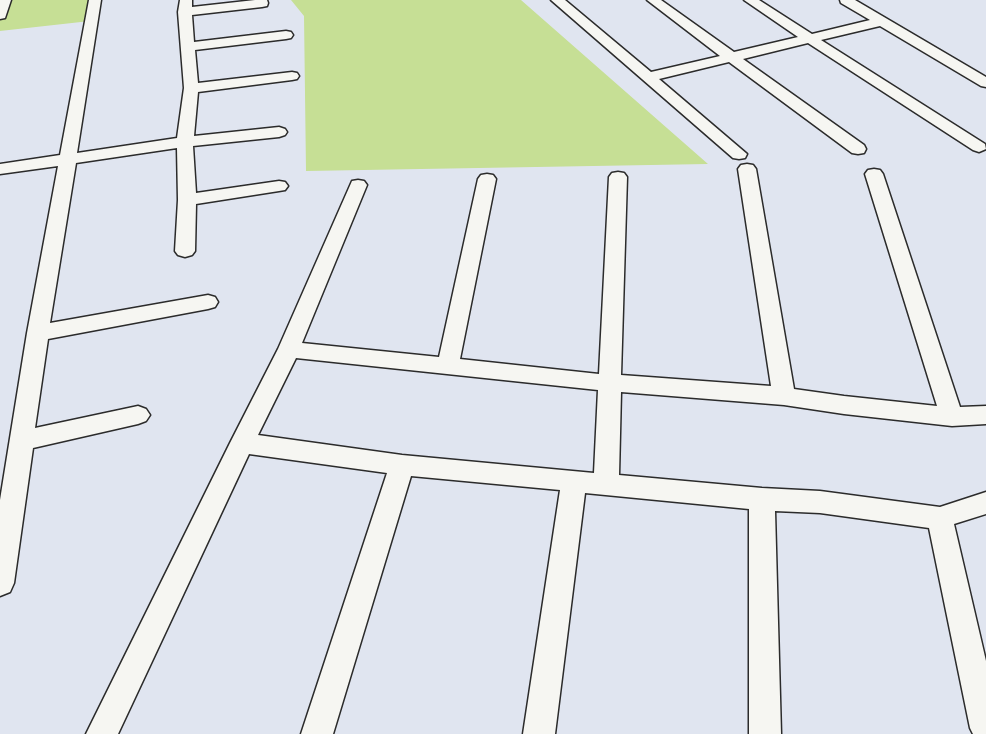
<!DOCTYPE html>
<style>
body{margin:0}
canvas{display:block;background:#e0e5f0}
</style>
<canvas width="986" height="734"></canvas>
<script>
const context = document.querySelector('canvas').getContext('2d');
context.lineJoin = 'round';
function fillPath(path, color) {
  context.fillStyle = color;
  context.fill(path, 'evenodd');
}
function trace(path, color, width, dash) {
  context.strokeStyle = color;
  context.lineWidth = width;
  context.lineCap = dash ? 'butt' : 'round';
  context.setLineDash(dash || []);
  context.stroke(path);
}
const green = new Path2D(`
 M6,0H94L90,21L0,31V18Z
 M291,0H521L708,164L306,171L304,16Z`);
const minor = new Path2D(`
 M0,0H11L5,18L0,19Z
 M89,0H101L77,153L177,138L184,88L178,12L180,0H192V7L255,0H267L268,3L267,6L262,7L192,15L194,42L286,31L291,32L293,35L291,38L286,39L195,50L198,83L292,72L297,73L299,76L297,79L292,80L198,92L194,136L279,127L285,129L287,132L285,135L279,137L193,146L196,193L279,181L285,182L288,186L285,190L279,191L196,204L195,251L192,255L185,257L178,255L175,251L178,200L177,148L76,163L50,323L208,295L215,297L218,302L215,307L208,309L48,339L35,428L138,406L146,409L150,415L146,421L138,424L33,448L14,583L10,592L0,596V500L27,333L58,166L0,174V164L60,155Z
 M551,0H565L651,72L720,56L647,0H661L734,52L798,37L744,0H759L812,34L870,20L841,3L840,0H855L986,77V87L981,86L880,26L821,40L985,144L986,149L979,152L973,150L808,43L743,59L864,145L866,149L864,153L858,154L852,153L729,62L659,79L747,154L745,158L739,159L733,158Z
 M747,164L753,165L756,169L794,389L844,396L937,406L865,174L868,170L874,169L880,170L883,174L960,407L986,406V424L952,426L844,414L784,405L621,392L619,475L762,488L820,491L940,507L986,492V514L954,524L986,661V734H973L970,728L929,528L820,513L775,511L781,734H749V509L585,493L555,734H523L560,490L411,476L333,734H301L387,473L249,454L118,734H86L230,443L278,349L352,181L358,180L364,181L367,185L302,343L439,357L478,179L481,175L487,174L493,175L496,179L460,359L599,374L609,177L612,173L618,172L624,173L627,177L621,375L771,386L738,169L741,165ZM296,358L598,390L594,473L402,455L258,435Z`);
fillPath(green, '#c6df95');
trace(minor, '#2b2b2b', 3);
fillPath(minor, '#f6f6f2');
</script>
